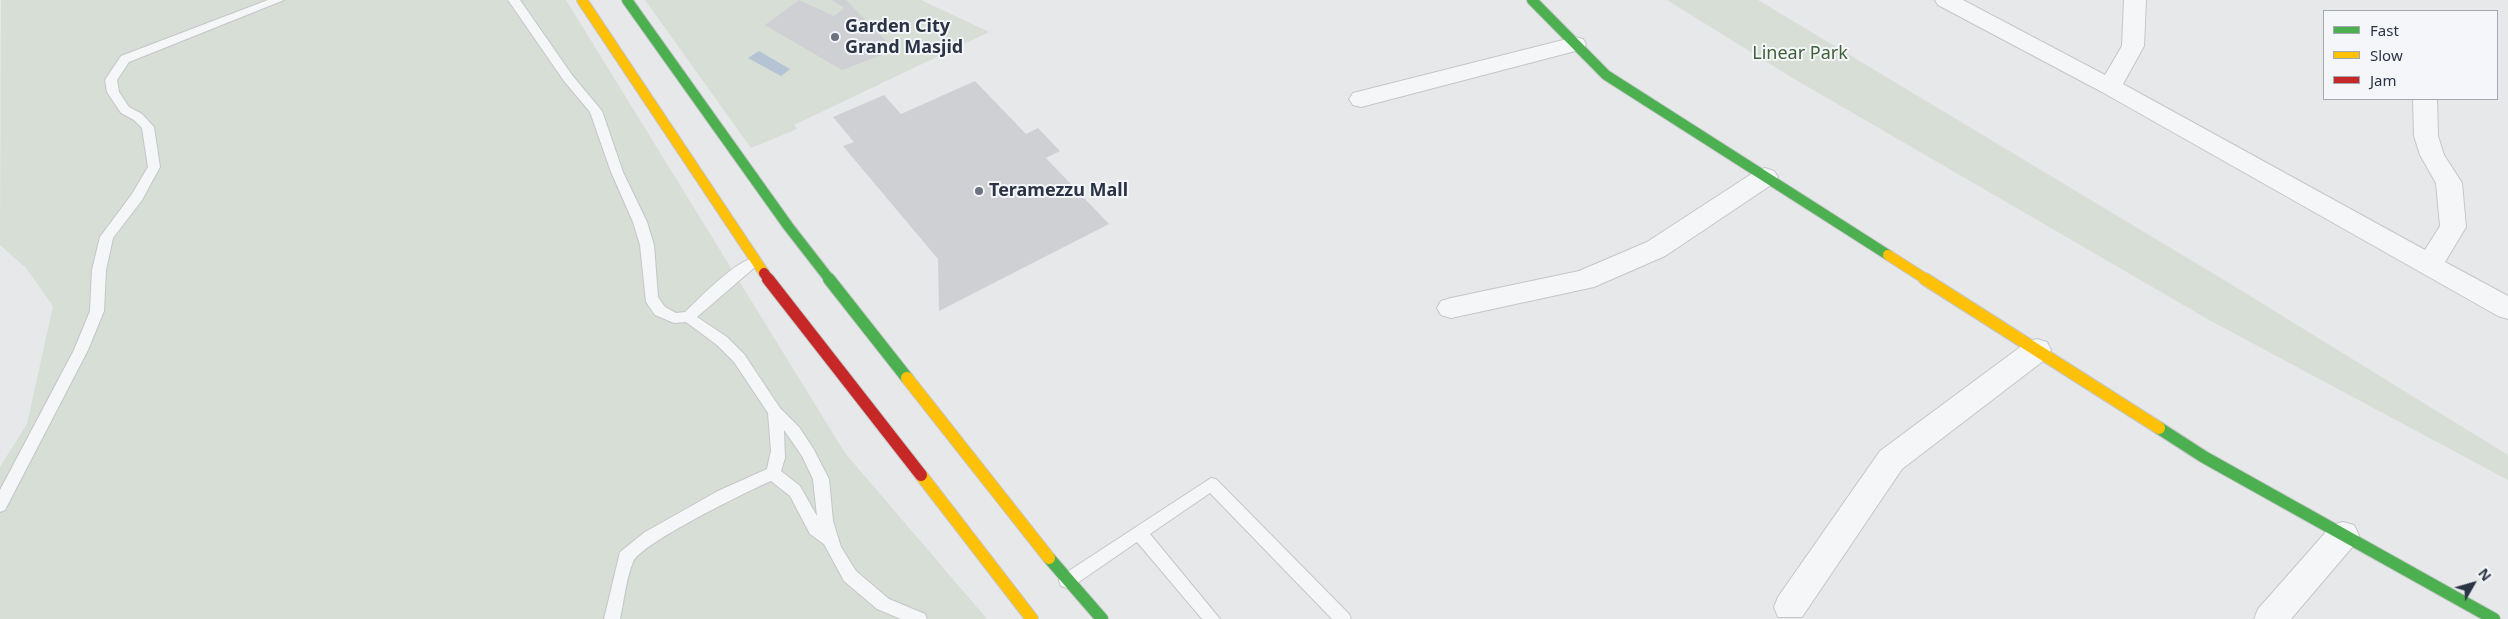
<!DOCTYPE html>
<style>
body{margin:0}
#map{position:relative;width:2508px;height:619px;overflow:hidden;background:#e6e8ea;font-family:"Noto Sans",sans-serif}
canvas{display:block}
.legend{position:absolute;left:2323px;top:10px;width:175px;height:90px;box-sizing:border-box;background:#f4f6f9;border:1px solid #a4a8b1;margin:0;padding:6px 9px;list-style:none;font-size:15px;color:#2b3445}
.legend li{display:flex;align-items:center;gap:10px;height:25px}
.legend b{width:25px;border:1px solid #a4a8b1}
.north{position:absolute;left:2448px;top:559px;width:50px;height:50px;-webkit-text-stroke:4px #f4f6f9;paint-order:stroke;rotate:52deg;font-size:14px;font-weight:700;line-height:20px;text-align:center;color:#2b3445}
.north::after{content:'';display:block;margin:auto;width:18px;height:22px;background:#2b3445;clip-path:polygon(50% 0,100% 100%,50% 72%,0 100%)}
</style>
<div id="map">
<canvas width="2508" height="619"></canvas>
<ul class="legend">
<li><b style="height:6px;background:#4caf50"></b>Fast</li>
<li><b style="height:6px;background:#ffc107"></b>Slow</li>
<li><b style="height:6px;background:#c62828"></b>Jam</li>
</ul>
<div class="north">N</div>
</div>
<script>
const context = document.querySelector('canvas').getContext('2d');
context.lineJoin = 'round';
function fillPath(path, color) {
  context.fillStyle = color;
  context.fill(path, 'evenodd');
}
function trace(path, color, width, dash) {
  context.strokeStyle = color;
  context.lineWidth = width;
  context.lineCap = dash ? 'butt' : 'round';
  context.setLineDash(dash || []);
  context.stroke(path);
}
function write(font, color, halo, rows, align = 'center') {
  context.font = font + ' "Noto Sans",sans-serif';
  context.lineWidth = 4;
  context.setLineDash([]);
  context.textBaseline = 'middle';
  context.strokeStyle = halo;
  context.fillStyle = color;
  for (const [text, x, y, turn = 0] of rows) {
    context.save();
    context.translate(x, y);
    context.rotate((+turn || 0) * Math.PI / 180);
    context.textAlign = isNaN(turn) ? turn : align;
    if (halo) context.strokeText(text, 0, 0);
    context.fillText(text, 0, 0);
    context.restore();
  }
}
const green = new Path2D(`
 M1,0H566L845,453L987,619H0V467L27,424L53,306L26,268L0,245Z
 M645,0H921L989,32L794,125L797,129L751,148Z
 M1667,0H1758L2229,283L2508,455V480L2211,321L1791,77Z`);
const water = new Path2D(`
 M759,51L790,69L781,76L748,58Z`);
const building = new Path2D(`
 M799,0L834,16L845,8L831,0H846L895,50L842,70L765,25Z
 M975,81L1026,134L1038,128L1060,151L1046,158L1109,224L939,311L938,259L843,146L854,142L833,117L884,95L901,114Z`);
const lane = new Path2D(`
 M268,0H284L129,62L117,80L119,92L129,107L142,114L154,127L160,167L142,200L113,238L106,270L104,311L88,350L5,510L0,512V490L74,350L90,311L92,270L100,237L132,194L148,167L142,128L134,120L121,113L107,92L105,80L121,56Z
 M508,0H520L572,75L602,111L623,172L647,222L654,245L658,297L665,307L676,313L685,312C698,300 743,252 760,258L762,261L697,317L727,337L744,354L780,408L799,427L813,448L829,479L833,521L841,547L856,571L889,599L925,614L927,619H901L877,609L844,581L824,544L810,534L790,496L771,481C748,491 641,543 633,562C626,579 624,601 620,619H604L620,552L645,532L718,491L767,469L771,451L768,413L734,362L717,345L686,322L674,323L655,315L646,302L640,245L633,222L611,172L590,112L564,81ZM784,430L802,456L813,479L817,516L800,486L781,471L785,458Z
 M1211,478L1216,479L1349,614L1351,619H1332L1210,493L1150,534L1220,619H1202L1137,542L1073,586L1067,588L1061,586L1059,581L1061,576Z`);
const street = new Path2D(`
 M1935,0H1963L2105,75L2122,46L2124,0H2146L2144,46L2123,84L2425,250L2440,226L2436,183L2420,155L2414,136L2413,99H2437L2438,136L2444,155L2462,183L2466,227L2445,262L2508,296V319L2498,316L2102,92L1938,5Z
 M1575,37L1583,39L1586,44L1583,49L1361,107L1353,105L1349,99L1353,93Z
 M1765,168L1774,171L1778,177L1774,183L1665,256L1594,287L1451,318L1441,315L1437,308L1441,301L1451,298L1579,271L1647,242L1756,171Z
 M2037,339L2047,342L2051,350L2047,358L1902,469L1802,617H1778L1774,607L1778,597L1880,451L2027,342Z
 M2343,522L2354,525L2359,535L2354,545L2291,619H2254L2258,609L2332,525Z`);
const fastFar1 = new Path2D(`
 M627,0L788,226L830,280
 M1532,0L1606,75L1888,255`);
const fast = new Path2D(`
 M829,279L907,378
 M2159,428L2204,457L2494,619
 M1049,558L1102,619`);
const slowFar1 = new Path2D(`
 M582,0L764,273
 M1888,255L1927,280`);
const slow = new Path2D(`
 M1925,279L2159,428
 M907,378L1049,558
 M921,475L1032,619`);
const jamFar1 = new Path2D(`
 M764,273L769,280`);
const jam = new Path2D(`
 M768,279L921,475`);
const markers = [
 [835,37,5,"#6c737f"],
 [979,191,5,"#6c737f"]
];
const poiNames = [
 ["Garden City",845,27],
 ["Grand Masjid",845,48],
 ["Teramezzu Mall",989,191]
];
const parkNames = [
 ["Linear Park",1800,54]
];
fillPath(green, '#d6ded6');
fillPath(water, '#b4c4d5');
fillPath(building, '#ced0d3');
trace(lane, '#c4c6c8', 2);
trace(street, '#c4c6c8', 2);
trace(fastFar1, '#c4c6c8', 12);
trace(fast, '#c4c6c8', 14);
trace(slowFar1, '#c4c6c8', 12);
trace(slow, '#c4c6c8', 14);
trace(jamFar1, '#c4c6c8', 12);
trace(jam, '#c4c6c8', 14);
fillPath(lane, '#f5f6f7');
fillPath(street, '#f5f6f7');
trace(fastFar1, '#4caf50', 10);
trace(fast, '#4caf50', 12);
trace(slowFar1, '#ffc107', 10);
trace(slow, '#ffc107', 12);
trace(jamFar1, '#c62828', 10);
trace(jam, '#c62828', 12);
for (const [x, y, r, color] of markers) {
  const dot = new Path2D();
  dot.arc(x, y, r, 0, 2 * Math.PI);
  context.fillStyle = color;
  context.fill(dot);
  trace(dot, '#f4f6f9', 2);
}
write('bold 18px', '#2b3445', '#f4f6f9', poiNames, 'left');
write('18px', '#3f6138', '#f4f6f9', parkNames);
</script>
